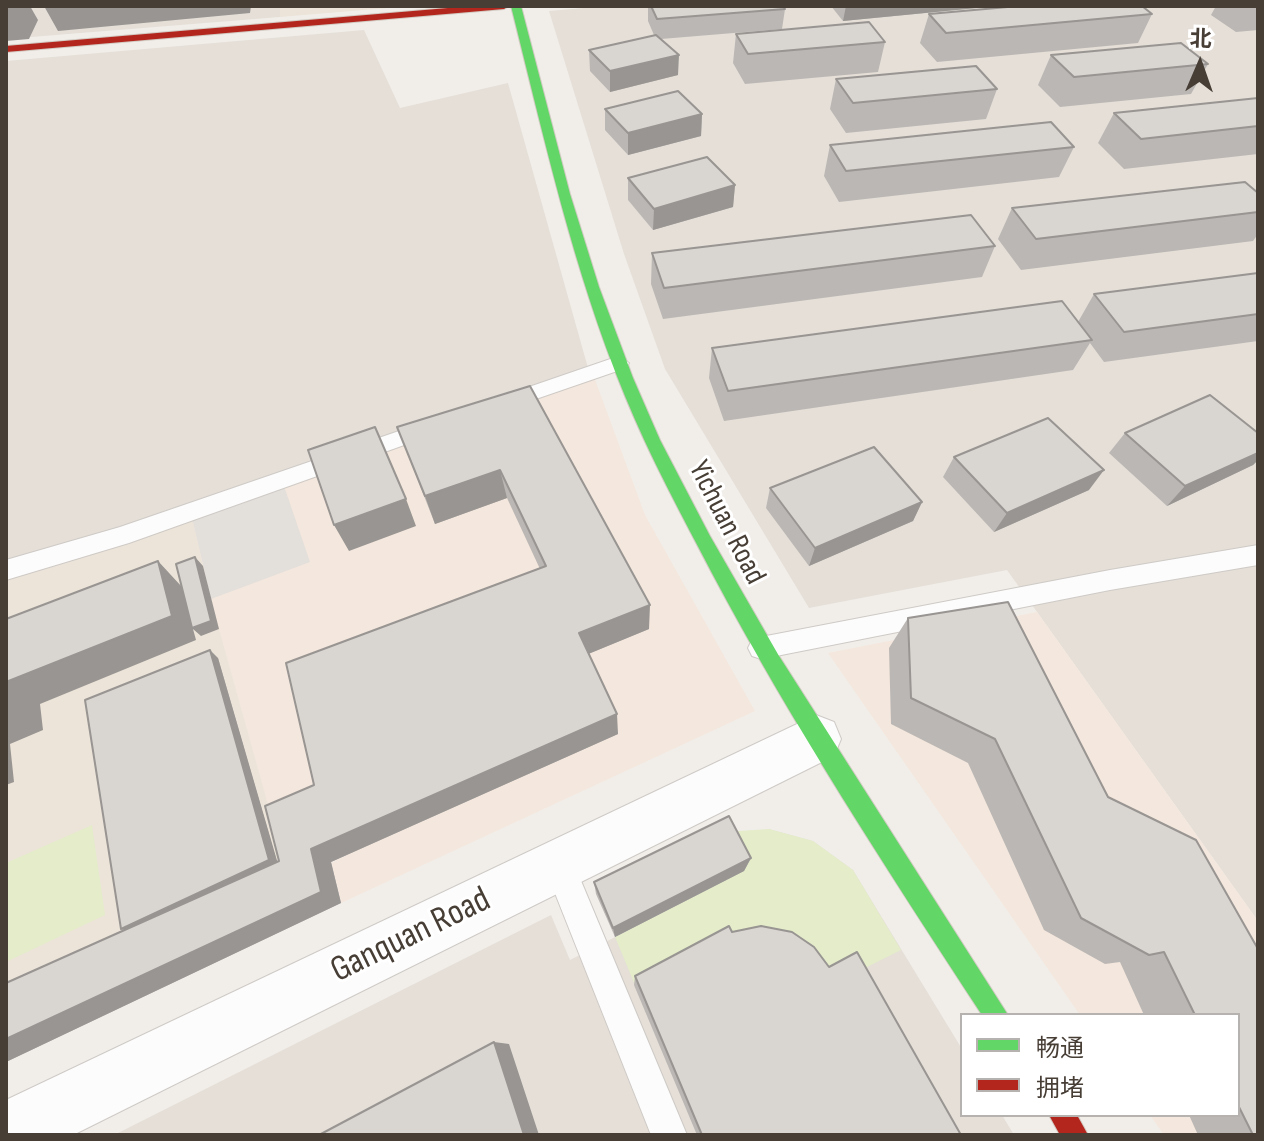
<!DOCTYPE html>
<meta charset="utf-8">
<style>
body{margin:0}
#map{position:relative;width:1264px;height:1141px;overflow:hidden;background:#f1eeea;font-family:"Sofia Sans Condensed","Noto Sans SC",sans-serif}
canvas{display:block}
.frame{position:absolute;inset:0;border:8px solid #473e36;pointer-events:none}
.legend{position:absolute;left:960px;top:1013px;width:280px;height:104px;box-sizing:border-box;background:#fff;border:2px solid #b5b2af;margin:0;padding:10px 14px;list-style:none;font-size:24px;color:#473e36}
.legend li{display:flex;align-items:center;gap:16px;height:40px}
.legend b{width:40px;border:2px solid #b5b2af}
.north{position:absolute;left:1160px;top:24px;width:80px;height:80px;-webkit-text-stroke:6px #fff;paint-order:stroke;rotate:2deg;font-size:22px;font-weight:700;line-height:32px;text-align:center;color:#473e36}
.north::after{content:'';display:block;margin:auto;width:28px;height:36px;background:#473e36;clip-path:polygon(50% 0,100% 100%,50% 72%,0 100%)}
</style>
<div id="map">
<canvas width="1264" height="1141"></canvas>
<div class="frame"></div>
<ul class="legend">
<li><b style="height:10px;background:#63d668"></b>畅通</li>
<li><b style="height:10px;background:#b3261e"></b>拥堵</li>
</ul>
<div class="north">北</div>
</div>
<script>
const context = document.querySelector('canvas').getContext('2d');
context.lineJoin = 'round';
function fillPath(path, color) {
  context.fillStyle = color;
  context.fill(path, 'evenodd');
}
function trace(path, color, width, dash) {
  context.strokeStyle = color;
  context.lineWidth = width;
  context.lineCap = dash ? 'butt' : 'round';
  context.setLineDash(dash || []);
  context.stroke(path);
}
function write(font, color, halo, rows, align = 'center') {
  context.font = font + ' "Sofia Sans Condensed",sans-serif';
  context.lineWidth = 6;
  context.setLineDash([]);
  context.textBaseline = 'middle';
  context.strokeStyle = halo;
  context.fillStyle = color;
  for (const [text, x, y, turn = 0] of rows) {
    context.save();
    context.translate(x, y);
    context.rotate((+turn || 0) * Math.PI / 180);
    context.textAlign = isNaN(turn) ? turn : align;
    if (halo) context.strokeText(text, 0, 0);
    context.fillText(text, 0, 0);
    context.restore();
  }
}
const residential = new Path2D(`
 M6,6H280V17L6,39Z
 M607,6H1258V921L1007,570L809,608L665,369L624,254L549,11Z
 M364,30L400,108L508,83L588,368L121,528L6,562V61Z
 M769,829L813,841L853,870L962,1049V1115H1002L1014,1135H114L551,915L570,960L615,937Z`);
const commercial = new Path2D(`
 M594,377L645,515L755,711L341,903L331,863L348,854L274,828L219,630L201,636L192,518Z
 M1037,612L1258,921V1135H1164L1150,1115H1238V1015H1080L828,653Z`);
const education = new Path2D(`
 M280,6H412L280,17Z
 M192,518L203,566L201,636L219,629L287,873L6,1005V578Z`);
const green = new Path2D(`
 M92,825L105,915L6,962V863Z
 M769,829L813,841L853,870L901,950L841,980L808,978L635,985L615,937L743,871L723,832Z`);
const parking = new Path2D(`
 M284,486L310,562L211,599L192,518Z`);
const lane = new Path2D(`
 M619,356L629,363L626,368L504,410L497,408L494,403L497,398Z
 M431,420L438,423L442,428L438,433L129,543L6,580V560L120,527Z
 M1258,545V565L1110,590L761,659L752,656L748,648L752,640L761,637L1110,570Z
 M558,848L569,852L687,1135H651L543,863L547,852Z`);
const street = new Path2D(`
 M816,715L834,722L841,739L834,756L73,1135H6V1100Z`);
const fast = new Path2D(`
 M511,6H521L570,194L599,287L633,378L660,440L710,536L779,656L1008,1015H982C888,871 794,727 713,575C682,516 650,457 625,396C573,270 544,137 511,6Z`);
const jam = new Path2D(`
 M471,6H509L504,9L6,52V46Z
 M1049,1115H1077L1088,1135H1060Z`);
const wall = new Path2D(`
 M648,6H783L785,9L782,29L661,39L678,75L610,92L590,71L589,50L654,35L648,21Z
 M831,6H997L843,21Z
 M1216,6H1258V30L1236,32L1211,15Z
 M929,14H1152L1138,43L937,62L920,43Z
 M736,34L885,42L878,72L745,84L733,63Z
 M1051,55L1208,64L1191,94L1060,107L1038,85Z
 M836,79L997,89L986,119L846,133L830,109Z
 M1258,98V154L1124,169L1098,143L1114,113Z
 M605,109L702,114L701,136L628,155L605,130Z
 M830,145L1074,147L1059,177L839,202L824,176Z
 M628,178L735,185L733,207L653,230L628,200Z
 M1258,193V234L1253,241L1021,270L998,239L1012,208Z
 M995,246L982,277L663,319L651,284L652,253Z
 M1258,273V341L1104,362L1090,343L1073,370L724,421L709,378L712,348L1078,322L1094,294Z
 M530,386L649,629L588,654L618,734L331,862L341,903L6,1062V983L125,930L121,929L218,658L277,862L279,861L314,785L540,569L507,498L435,524L397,427Z
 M1125,433H1258V460L1253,465L1167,506L1109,453Z
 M954,457L1089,490L994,532L943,477Z
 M770,488L922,502L913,521L809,566L766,508Z
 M1008,602L1108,797L1196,840L1258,949V1135H1198L1189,1115H1238V1015H1144L1120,962L1105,964L1044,930L968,763L891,724L889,648L908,618Z
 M751,858L744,871L615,937L596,894L594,882Z
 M857,952L961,1135H697L634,985L635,976L829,967Z`);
const shadedWall = new Path2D(`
 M6,6H30L38,20L29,39L6,41Z
 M44,6H251L250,13L58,31Z
 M846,6H997L843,21Z
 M679,55L678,75L610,92V71Z
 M702,114L701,136L628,155V133Z
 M735,185L733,207L653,230L654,209Z
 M1258,453V460L1253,465L1167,506L1185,486Z
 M500,470L507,498L435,524L425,496Z
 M1104,470L1089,490L994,532L1007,513Z
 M406,499L416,526L349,551L334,525Z
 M922,502L913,521L809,566L815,548Z
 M195,557L203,566L219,629L201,636L193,629L196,640L40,704L43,730L10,744L14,782L6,785V682L158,561L182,587Z
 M650,605L649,629L581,657L579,633Z
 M210,650L218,658L278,864L133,932L121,929Z
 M617,714L618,734L331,862L341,903L6,1062V1039L311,849Z
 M751,858L744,871L615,937L613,928Z
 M494,1042L509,1044L539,1135H524Z`);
const building = new Path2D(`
 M651,6H783L785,9L657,19Z
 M1019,6H1142L1152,14L946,33L929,14Z
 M869,22L885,42L748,54L736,34Z
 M656,35L679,55L610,71L589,50Z
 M1181,43L1208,64L1074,77L1051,55Z
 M976,66L997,89L853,103L836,79Z
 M678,91L702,114L628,133L605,109Z
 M1258,98V126L1141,139L1114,113Z
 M1051,122L1074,147L846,171L830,145Z
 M707,157L735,185L654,209L628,178Z
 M1245,182L1258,193V212L1036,239L1012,208Z
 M971,215L995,246L664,288L652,253Z
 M1258,273V314L1124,332L1094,294Z
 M1062,301L1092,340L728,391L712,348Z
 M530,386L650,605L579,633L617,714L311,849L321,892L6,1039V983L279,861L265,806L314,785L286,663L546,566L500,470L425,496L397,427Z
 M1210,395L1258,433V453L1185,486L1125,433Z
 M1048,418L1104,470L1007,513L954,457Z
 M375,427L406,499L334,525L308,450Z
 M874,447L922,502L815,548L770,488Z
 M195,557L211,621L192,628L176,564Z
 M158,561L172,616L6,682V619Z
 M1008,602L1108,797L1196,840L1258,949V1135H1253L1238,1105V1015H1195L1164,952L1149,955L1081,918L995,739L911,698L908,618Z
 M210,650L269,860L121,929L85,700Z
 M729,816L751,858L613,928L594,882Z
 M729,926L732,932L761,926L792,932L814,947L829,967L857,952L961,1135H702L635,976Z
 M494,1042L524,1135H319Z`);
const streetNames = [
 ["Yichuan Road",726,523,63]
];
const nearStreetnames = [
 ["Ganquan Road",411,936,-26]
];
fillPath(residential, '#e5dfd7');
fillPath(commercial, '#f4e7dd');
fillPath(education, '#ece4d9');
fillPath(green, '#e4ecca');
fillPath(parking, '#e3dfdb');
trace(lane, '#cecac6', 2);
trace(street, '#cecac6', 2);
trace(fast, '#d2cbc2', 2);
trace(jam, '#d2cbc2', 2);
fillPath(lane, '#fdfcfc');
fillPath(street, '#fdfcfc');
fillPath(fast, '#63d668');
fillPath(jam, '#b3261e');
fillPath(wall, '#bbb7b4');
fillPath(shadedWall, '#989592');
fillPath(building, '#d9d5d1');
trace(building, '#989592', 2);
write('30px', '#473e36', '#fff', streetNames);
write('36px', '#473e36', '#fff', nearStreetnames);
</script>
